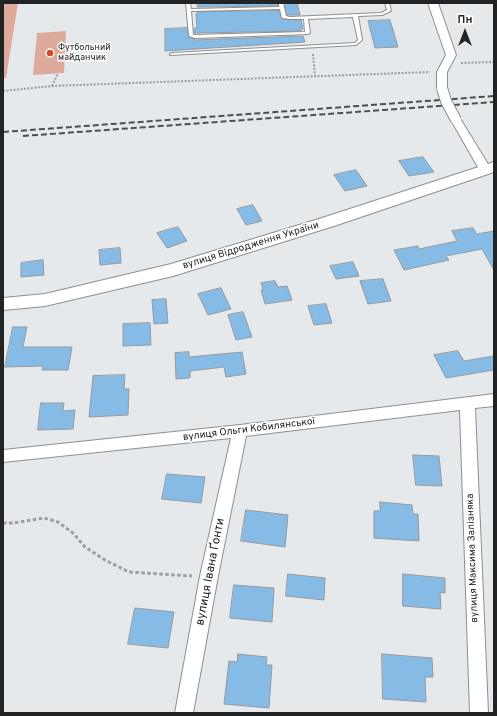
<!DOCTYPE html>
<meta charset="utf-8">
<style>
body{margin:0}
#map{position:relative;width:497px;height:716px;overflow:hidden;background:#e6e9ec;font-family:Overpass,sans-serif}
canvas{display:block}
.frame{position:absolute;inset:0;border:4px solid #222324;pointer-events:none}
.north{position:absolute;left:445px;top:12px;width:40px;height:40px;-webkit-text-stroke:3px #fff;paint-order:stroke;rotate:0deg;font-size:11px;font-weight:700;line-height:16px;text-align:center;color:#222324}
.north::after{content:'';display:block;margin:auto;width:14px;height:18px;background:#222324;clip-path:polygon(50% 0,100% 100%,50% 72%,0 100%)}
</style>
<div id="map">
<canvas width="497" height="716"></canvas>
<div class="frame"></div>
<div class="north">Пн</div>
</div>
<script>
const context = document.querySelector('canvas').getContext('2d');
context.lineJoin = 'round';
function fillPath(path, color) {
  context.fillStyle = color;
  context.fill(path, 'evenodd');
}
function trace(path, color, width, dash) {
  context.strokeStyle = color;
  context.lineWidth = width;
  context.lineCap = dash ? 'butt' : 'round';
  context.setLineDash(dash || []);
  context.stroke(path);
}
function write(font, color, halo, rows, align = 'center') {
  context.font = font + ' Overpass,sans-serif';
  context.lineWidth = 3;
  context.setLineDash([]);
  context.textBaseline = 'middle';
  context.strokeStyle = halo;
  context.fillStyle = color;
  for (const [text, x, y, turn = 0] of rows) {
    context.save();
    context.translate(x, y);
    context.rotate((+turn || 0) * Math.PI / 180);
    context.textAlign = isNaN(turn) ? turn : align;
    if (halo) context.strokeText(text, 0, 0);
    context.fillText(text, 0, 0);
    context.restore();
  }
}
const green = new Path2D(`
 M3,3H18L6,78H3Z
 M66,31L64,73L33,75L37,33Z`);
const building = new Path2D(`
 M197,3H278V6L198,7Z
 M285,3H297L300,15H287Z
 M279,11L282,19L301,20L303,29H301V31L194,33V28H197L196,14L198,12Z
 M390,20L398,47L375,48L368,21Z
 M187,28L188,36L195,40L303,36L305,42L165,51V29Z
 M423,157L434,172L409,176L399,161Z
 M356,170L367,186L345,191L334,175Z
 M253,205L262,221L246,225L237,209Z
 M178,227L187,241L167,248L157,233Z
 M473,228L477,234L494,231V270L482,249L446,256L449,260L404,270L394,250L418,246L419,249L457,241L452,231Z
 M120,248L121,263L100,265L99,250Z
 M43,260L44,275L21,277V263Z
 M353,262L359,276L336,279L330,266Z
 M383,279L391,301L368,304L360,281Z
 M275,281L278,287L287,286L292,300L265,304L261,290L263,289L261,283Z
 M221,288L231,309L208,315L198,294Z
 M166,299L168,323L154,324L152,300Z
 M326,304L332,323L314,325L308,306Z
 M243,312L252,337L236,340L228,315Z
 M150,323L151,345L123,346V324Z
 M13,327H27L23,347H72L68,370H42L43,366L5,367Z
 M458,351L464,361L494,356V370L446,378L434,355Z
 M189,352V357L242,352L246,374L226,377L224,367L190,371V378L176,379L175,353Z
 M125,375L124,389H129L128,415L89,417L93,376Z
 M41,403H64L63,411L75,410L73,429L38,430Z
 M413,455L439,456L442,486L416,485Z
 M167,474L205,477L201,503L162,499Z
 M380,502L412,505L413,514H418L419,541L374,538V511H380Z
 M246,510L288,515L285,547L241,541Z
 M288,574L325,578L324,600L286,596Z
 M403,574L445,578V593L440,592L441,609L403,606Z
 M234,585L274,588L272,622L230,618Z
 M135,608L174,612L168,648L128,644Z
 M238,654L267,657L266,665H272L269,708L224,704L229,661L237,662Z
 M382,654L432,658L433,677H425L426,702L383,699Z`);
const pathFar1 = new Path2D(`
 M313,54L315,76
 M461,63L494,62
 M52,86L58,73
 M3,91L52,86L430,72`);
const path = new Path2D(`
 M3,523H13L44,518L58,522L73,533L85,547L105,560L129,572L192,576`);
const lane = new Path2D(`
 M186,3H190L191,9L279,7V3H283L286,16L290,17L381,13L387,10L385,3H389L391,11L382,15L358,16L362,40L356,45L170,55V54L172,53L355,43L358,40L353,17L308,19L310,33L308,34L195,38L189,36ZM280,9L282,18L290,19H304L305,32L193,35L191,11Z`);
const street = new Path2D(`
 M428,3H438L456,55L447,72V88L442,91L437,88V72L446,55Z
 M456,117L461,120L491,169L489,171H481L479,169L451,120Z
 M494,394V406L475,408L488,713H470L460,410L246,436L218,576L193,713H175L200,576L231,438L3,462V450L240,425Z`);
const secondary = new Path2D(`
 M494,162V172L334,226L173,276L45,306L3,310V298L45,294L171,264L322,218Z`);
const rail = new Path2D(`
 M3,132L494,96
 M23,136L494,102`);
const streetBridge = new Path2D(`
 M442,88L446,101L456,120`);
const markers = [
 [50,53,4,"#d44b25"]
];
const farPoinames = [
 ["Футбольний",58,48],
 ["майданчик",58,58]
];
const streetNames = [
 ["вулиця Відродження України",251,246,-17],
 ["вулиця Ольги Кобилянської",249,430,-7],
 ["вулиця Максима Залізняка",473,558,-92]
];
const nearStreetnames = [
 ["вулиця Івана Ґонти",211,572,-79]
];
fillPath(green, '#deaa9c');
fillPath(building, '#86bbe6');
trace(building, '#96999c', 1);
trace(lane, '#8c8f91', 2);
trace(street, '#8c8f91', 2);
trace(secondary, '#8c8f91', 2);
trace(pathFar1, '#9c9ea0', 2, [2, 1.5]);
trace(path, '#9c9ea0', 3, [3.5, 2.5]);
fillPath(lane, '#fff');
fillPath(street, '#fff');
fillPath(secondary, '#fff');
trace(rail, '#4d4e50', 2, [6, 3]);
trace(streetBridge, '#8c8f91', 12, []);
trace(streetBridge, '#fff', 10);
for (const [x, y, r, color] of markers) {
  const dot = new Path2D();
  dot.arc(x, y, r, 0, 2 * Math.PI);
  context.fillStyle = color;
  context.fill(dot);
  trace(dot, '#fff', 1.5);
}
write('9px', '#222324', '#fff', farPoinames, 'left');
write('10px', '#222324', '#fff', streetNames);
write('12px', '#222324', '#fff', nearStreetnames);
</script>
